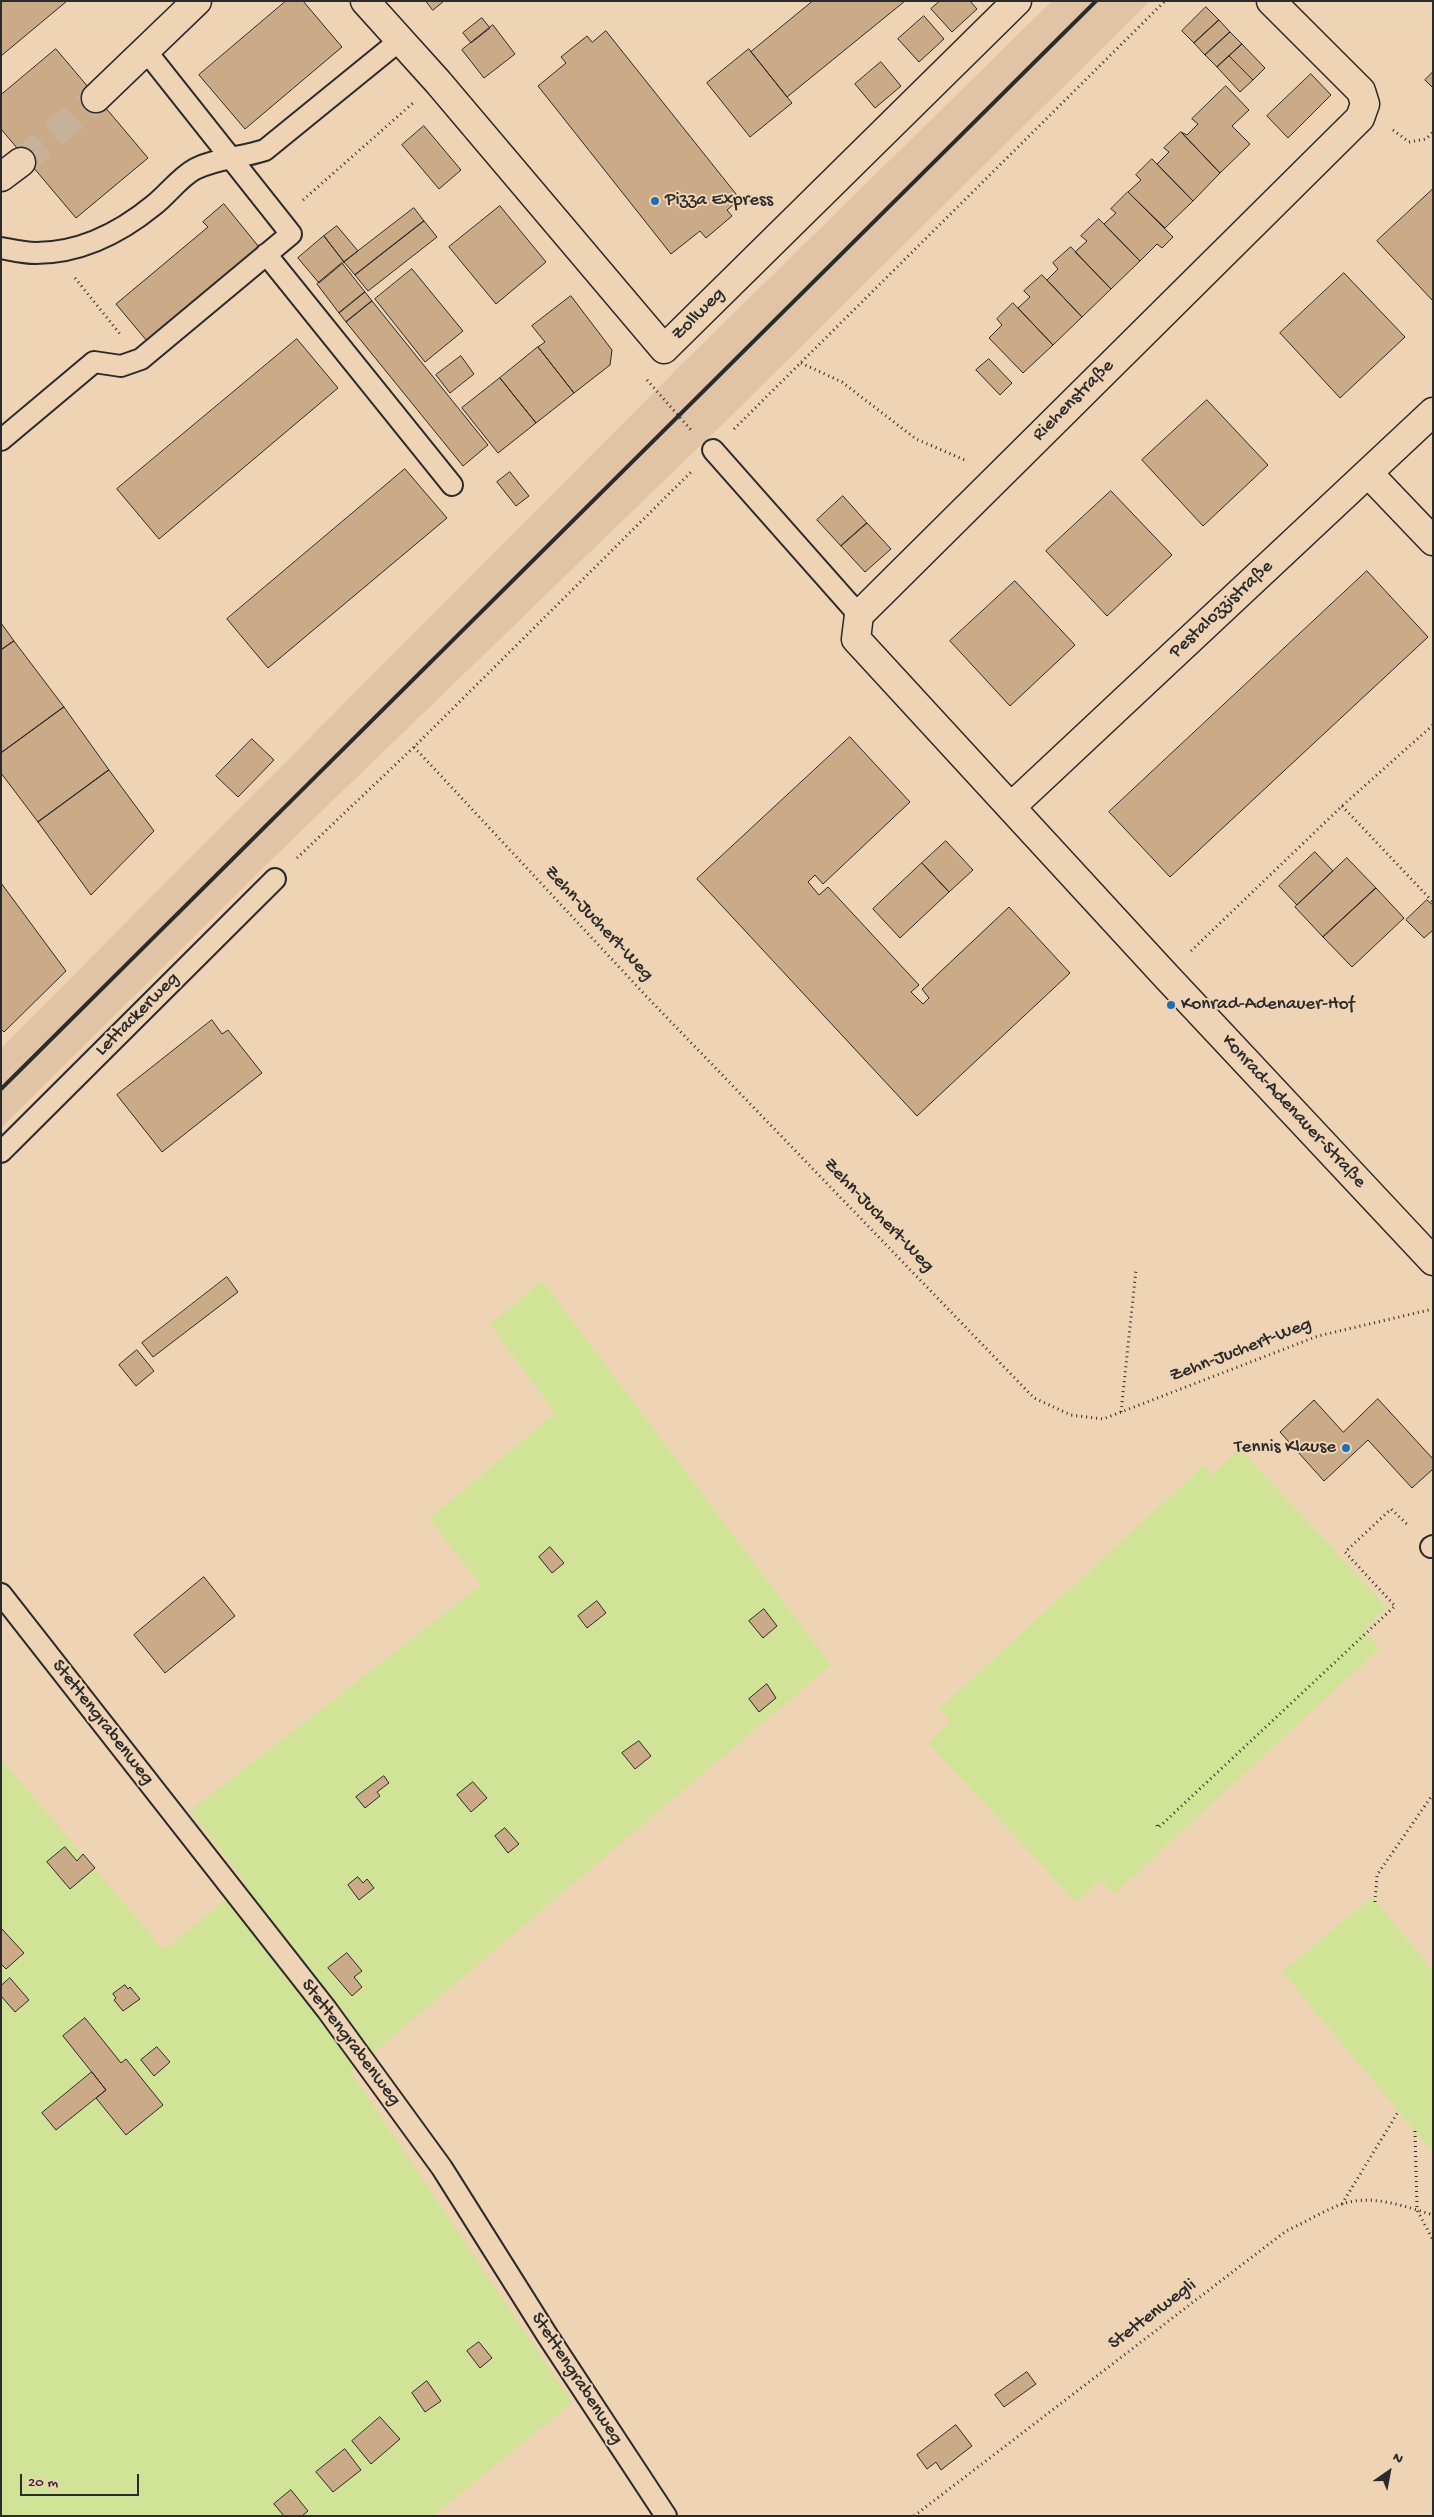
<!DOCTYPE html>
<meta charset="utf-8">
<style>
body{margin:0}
#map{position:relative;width:1434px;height:2517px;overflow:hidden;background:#eed3b5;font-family:"Gochi Hand",sans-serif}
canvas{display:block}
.frame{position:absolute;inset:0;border:2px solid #2b2b2b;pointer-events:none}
.north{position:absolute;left:1364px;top:2447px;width:50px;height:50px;-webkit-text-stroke:4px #eed3b5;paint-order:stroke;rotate:33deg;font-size:14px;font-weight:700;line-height:20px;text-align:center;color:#2b2b2b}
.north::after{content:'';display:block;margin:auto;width:18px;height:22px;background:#2b2b2b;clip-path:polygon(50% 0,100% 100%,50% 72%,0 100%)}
.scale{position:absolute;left:20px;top:2474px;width:119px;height:22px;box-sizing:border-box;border:2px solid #2b2b2b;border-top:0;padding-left:6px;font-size:15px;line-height:18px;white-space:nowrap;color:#2b2b2b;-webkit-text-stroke:4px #eed3b5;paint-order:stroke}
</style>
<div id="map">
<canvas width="1434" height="2517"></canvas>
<div class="frame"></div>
<div class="north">N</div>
<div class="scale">20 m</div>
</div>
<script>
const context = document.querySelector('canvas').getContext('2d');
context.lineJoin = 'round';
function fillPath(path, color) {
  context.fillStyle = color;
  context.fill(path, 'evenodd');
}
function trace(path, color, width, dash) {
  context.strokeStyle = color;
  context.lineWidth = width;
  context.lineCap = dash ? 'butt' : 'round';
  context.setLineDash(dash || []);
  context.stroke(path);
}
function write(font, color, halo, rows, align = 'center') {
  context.font = font + ' "Gochi Hand",sans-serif';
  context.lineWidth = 4;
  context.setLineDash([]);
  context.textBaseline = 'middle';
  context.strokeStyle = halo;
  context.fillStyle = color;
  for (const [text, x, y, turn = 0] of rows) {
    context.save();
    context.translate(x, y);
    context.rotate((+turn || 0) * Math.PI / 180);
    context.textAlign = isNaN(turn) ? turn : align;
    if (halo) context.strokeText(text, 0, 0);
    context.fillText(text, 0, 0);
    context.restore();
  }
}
const built = new Path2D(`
 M1052,1H1150L732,415L266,865L1,1128V1048L682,364Z`);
const green = new Path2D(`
 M542,1280L831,1665L351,2072L572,2403L433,2516H1V1759L164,1950L235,1892L245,1882L190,1811L481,1585L429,1519L555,1413L490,1325Z
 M1240,1449L1387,1607L1363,1630L1380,1648L1114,1894L1100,1880L1076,1902L928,1743L951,1722L939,1709L1204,1465L1213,1474Z
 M1372,1897L1433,1971V2147L1430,2149L1282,1972Z`);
const building = new Path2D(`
 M1,1H67L1,56Z
 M286,1H303L342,47L245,129L199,75Z
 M426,1H444L433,10Z
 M813,1H905L787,97L751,52Z
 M940,1H970L977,9L952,32L931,9Z
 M1206,7L1219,20L1194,43L1182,31Z
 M924,16L944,39L919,62L898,39Z
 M482,18L490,28L471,43L463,33Z
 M1219,20L1230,32L1205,55L1194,43Z
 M493,25L515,54L484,78L462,50Z
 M606,31L740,199L727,210L732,216L706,238L700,231L671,254L538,86L566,63L561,57L587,36L592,42Z
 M1230,32L1242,44L1217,67L1205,55Z
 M1242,44L1265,68L1253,80L1229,56Z
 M56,49L148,158L76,218L1,129V95Z
 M749,49L792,103L750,137L707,83Z
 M1229,56L1253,80L1240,92L1217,67Z
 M881,62L901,86L875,108L855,84Z
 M1433,72V88L1425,80Z
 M1311,74L1331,95L1288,138L1267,116Z
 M1226,86L1249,110L1232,126L1250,144L1220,173L1181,132L1187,135L1198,124L1192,119Z
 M424,126L461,170L439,189L402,145Z
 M1181,132L1220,173L1193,201L1157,164L1169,152L1164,148Z
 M1152,159L1193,201L1165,228L1128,192L1141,180L1136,175Z
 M1433,189V301L1377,241Z
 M1128,192L1173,237L1162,248L1157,244L1140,261L1104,224L1116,213L1111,209Z
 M224,204L259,247L147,341L116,304L208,227L203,222Z
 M500,206L546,262L496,304L449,247Z
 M414,208L424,221L355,275L344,262Z
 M1099,219L1140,261L1111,289L1075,252L1087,241L1081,236Z
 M424,221L437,237L368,291L355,275Z
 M337,226L358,251L344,262L324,236Z
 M324,236L344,262L319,283L298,258Z
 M1071,247L1111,289L1082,317L1047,280L1058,269L1053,263Z
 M342,263L365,292L339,313L317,284Z
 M412,269L463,331L425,362L375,299Z
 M1344,273L1405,337L1340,398L1280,333Z
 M1042,275L1082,317L1053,345L1018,308L1030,297L1024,291Z
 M365,292L372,301L346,322L339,313Z
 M571,296L612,350L610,365L574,393L538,347L545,342L532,326Z
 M372,301L488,445L463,466L346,322Z
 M1013,303L1053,345L1023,373L989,338L1002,325L997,319Z
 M297,339L338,388L159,539L117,489Z
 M538,347L574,393L536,423L500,378Z
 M461,356L474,374L450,393L436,375Z
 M989,359L1012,383L1000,395L976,370Z
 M500,378L536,423L498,453L462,408Z
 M1207,400L1268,465L1203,526L1142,460Z
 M405,469L447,518L268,668L227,619Z
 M510,472L529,496L516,506L497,482Z
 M1111,491L1172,555L1107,616L1046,551Z
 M843,496L867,523L841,546L817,520Z
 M867,523L891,549L865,572L841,546Z
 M1367,571L1428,637L1170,877L1109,812Z
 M1015,581L1075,645L1010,706L950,641Z
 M1,623L14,641L1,650Z
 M14,641L64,707L1,753V650Z
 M64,707L109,770L38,822L1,773V753Z
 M850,737L910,802L823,884L815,875L808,882L819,895L828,887L919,985L911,992L923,1004L929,998L922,989L1009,907L1070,973L917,1116L697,879Z
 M252,739L274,760L238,797L216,776Z
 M109,770L154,831L91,895L38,822Z
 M946,841L973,870L949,892L922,863Z
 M1315,852L1333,871L1297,905L1279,886Z
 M1347,858L1376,888L1323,937L1295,907Z
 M922,863L949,892L900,938L873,909Z
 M1,883L66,971L4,1032L1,1029Z
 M1376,888L1404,918L1352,967L1323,937Z
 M1427,900L1433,905V930L1424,938L1406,920Z
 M212,1020L222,1034L228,1030L262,1073L162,1152L117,1095Z
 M227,1277L238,1292L153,1357L142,1343Z
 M137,1350L154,1371L136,1386L119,1365Z
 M1378,1399L1433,1459V1469L1412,1488L1368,1440L1324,1481L1280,1432L1314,1400L1343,1432Z
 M550,1547L564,1563L552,1573L539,1557Z
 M204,1577L235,1616L165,1673L134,1635Z
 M597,1601L606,1613L587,1628L578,1616Z
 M764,1609L777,1626L763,1638L749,1621Z
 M767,1684L776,1698L759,1712L749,1699Z
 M639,1741L651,1756L635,1769L622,1753Z
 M384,1776L389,1783L377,1792L380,1796L365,1808L356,1797Z
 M473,1782L487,1798L471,1812L457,1795Z
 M505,1828L519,1844L508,1853L495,1836Z
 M65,1847L77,1861L83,1854L95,1868L70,1889L47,1862Z
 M358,1877L363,1883L367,1879L374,1888L359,1900L348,1885Z
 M1,1928L24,1953L6,1969L1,1964Z
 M347,1953L362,1971L354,1977L362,1987L352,1996L328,1968Z
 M10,1978L29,2000L15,2012L1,1996V1986Z
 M125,1985L128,1989L130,1987L140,1999L123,2011L114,2000L116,1998L113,1994Z
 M85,2018L121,2063L126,2059L163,2105L126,2135L96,2098L106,2090L63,2036Z
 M157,2047L170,2062L154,2076L141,2060Z
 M92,2072L106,2090L56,2130L42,2113Z
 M479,2342L492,2358L480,2368L467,2351Z
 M1027,2372L1036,2384L1004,2407L995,2395Z
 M427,2381L441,2401L425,2412L412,2393Z
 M380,2417L400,2439L371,2464L352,2441Z
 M956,2425L972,2446L941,2470L936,2462L927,2469L917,2455Z
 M345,2449L361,2470L333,2492L316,2472Z
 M291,2490L308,2511L302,2516H284L274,2504Z`);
const secondaryTunnel = new Path2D(`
 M21,162L96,98`);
const path = new Path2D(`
 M1393,130L1409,142L1426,139L1433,132
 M303,200L413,103
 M75,278L120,334
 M801,363L842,382L916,439L967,461
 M647,380L691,430
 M734,429L1165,1
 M414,747L647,997L1034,1398L1071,1415L1103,1419L1318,1336L1433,1309
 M1342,806L1433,902
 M297,858L414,747L691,472
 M1191,951L1342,806L1433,725
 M1121,1412L1136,1270
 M1157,1825L1158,1828L1395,1606L1345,1552L1391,1509L1409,1526
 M1375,1902L1377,1875L1433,1794
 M1415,2131L1417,2210L1433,2240
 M1342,2204L1398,2112
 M914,2516L1286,2231C1304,2223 1323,2211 1342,2204C1372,2194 1404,2206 1433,2215`);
const lane = new Path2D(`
 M1,248C12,250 24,253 36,253C80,253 121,232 154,205C168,194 180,177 195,169C217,158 241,158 265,150L399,41
 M266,254L452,485
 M1,440L94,362L121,366L141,359L291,234L146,51
 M713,450L859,615
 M1,1152L275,879
 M1431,1547L1433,1546
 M1,1594L327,2010L442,2168L547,2335L666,2516`);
const street = new Path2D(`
 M365,1L438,82L664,349L1017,1
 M1271,1L1361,91L1365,104L1360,118L859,615L856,639L1166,976L1433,1261
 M1368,473L1433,541
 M1011,807L1433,412`);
const secondary = new Path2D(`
 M96,98L197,1
 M1,177L21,162`);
const rail = new Path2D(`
 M1,1089L1096,1`);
const markers = [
 [655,201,5,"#1f6fb2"],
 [1171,1005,5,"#1f6fb2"],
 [1346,1448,5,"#1f6fb2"]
];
const poiNames = [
 ["Pizza Express",665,201],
 ["Konrad-Adenauer-Hof",1181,1005],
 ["Tennis Klause",1336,1448,"right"]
];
const streetNames = [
 ["Zollweg",699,315,-45],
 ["Riehenstraße",1074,401,-45],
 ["Pestalozzistraße",1222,610,-43],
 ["Zehn-Juchert-Weg",598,924,47],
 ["Lettackerweg",138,1015,-45],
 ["Konrad-Adenauer-Straße",1293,1112,47],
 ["Zehn-Juchert-Weg",878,1216,46],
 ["Zehn-Juchert-Weg",1241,1351,-21],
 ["Stettengrabenweg",102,1723,52],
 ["Stettengrabenweg",350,2043,53],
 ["Stettenwegli",1153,2315,-37],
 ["Stettengrabenweg",576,2379,57]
];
fillPath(built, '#e0c4a5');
fillPath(green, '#d1e397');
fillPath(building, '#cbab87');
trace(building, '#2b2b2b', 1);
trace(secondaryTunnel, '#c7b199', 28, [28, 14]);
trace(lane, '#2b2b2b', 24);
trace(street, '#2b2b2b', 31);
trace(secondary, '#2b2b2b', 31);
trace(path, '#2b2b2b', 3, [1, 4]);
trace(lane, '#eed3b5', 20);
trace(street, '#eed3b5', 28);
trace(secondary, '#eed3b5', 28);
trace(rail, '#2b2b2b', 4);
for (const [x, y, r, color] of markers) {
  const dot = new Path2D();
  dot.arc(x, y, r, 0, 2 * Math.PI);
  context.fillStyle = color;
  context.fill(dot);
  trace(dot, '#eed3b5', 2);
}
write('19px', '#2b2b2b', '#eed3b5', poiNames, 'left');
write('19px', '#2b2b2b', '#eed3b5', streetNames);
</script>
